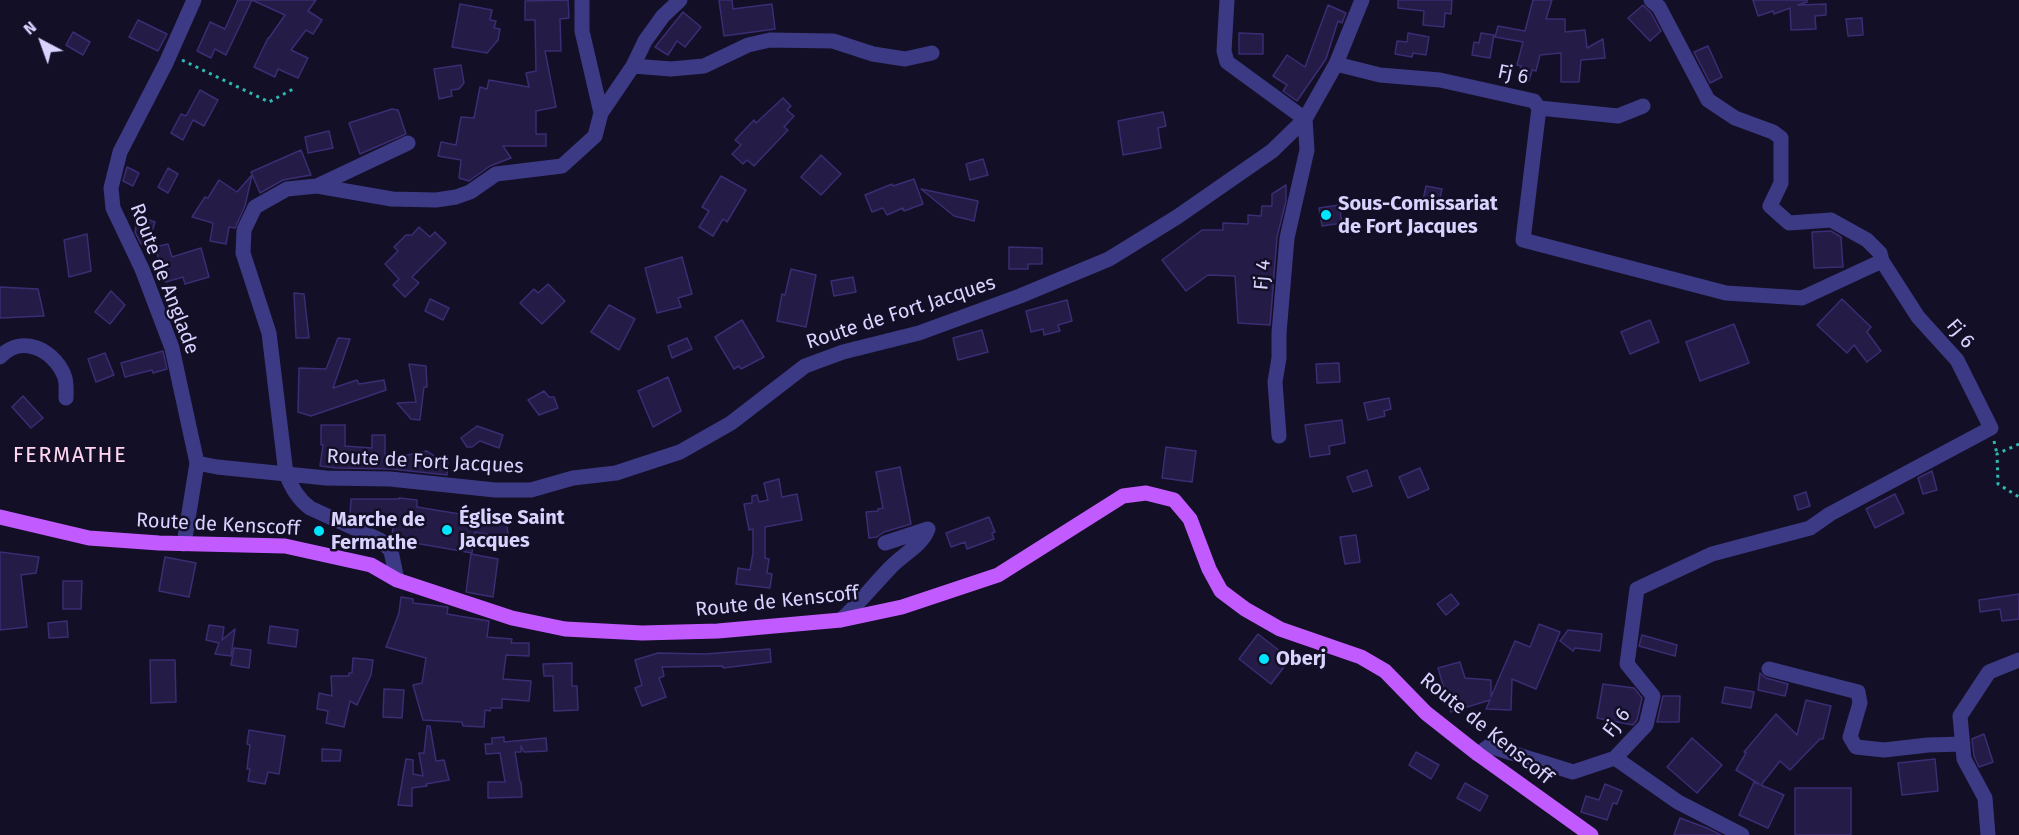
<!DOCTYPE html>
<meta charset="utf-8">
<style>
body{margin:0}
#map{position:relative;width:2019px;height:835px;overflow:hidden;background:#130f26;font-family:"Fira Sans",sans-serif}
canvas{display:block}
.north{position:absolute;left:12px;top:12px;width:60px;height:60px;-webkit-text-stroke:4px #130f26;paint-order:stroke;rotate:319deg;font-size:16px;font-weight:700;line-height:24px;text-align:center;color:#d9d4ff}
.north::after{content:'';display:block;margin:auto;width:21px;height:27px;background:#d9d4ff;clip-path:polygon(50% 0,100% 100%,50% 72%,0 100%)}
</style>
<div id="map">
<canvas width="2019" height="835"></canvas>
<div class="north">N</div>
</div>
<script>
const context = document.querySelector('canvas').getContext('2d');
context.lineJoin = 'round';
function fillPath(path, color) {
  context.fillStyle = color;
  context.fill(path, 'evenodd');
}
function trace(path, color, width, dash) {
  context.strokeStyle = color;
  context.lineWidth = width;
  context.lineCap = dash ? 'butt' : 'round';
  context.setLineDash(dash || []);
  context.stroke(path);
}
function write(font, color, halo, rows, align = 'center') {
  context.font = font + ' "Fira Sans",sans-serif';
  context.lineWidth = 5;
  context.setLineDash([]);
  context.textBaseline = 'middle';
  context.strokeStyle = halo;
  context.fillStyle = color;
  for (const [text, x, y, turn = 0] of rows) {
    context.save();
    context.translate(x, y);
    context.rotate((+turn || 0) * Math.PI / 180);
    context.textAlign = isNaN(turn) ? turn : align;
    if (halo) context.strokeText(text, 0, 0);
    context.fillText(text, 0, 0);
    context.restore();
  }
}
const building = new Path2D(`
 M238,0H316L308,11L322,20L313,34L306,30L291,50L308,58L298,78L278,69L275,77L254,67L268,38H269L285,15L252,0L226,55L215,49L211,58L197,51L210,22L225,29Z
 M568,0L569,18L560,19L561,51H545L556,107L536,111V134H546V146H503L511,158L490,166L469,181L459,178L461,160L438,156L441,142L456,145L461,117L474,118L480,87L487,89L489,80L529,87L526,73L536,71L535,20H525V1Z
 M719,0H732L733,9L772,4L775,29L724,36Z
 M1398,0H1452L1451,14L1445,13L1444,27L1423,25L1424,11L1398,8Z
 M1533,0H1552L1546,19H1565V32L1585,30L1587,48L1603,39L1605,58L1581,60L1579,82H1561V53L1540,55L1536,71L1532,70L1529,81L1518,77L1521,66L1517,65L1523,42L1495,37L1498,26L1525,31Z
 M1753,0H1807V2L1798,5L1826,4V15L1815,16L1816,29L1791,30L1790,8L1774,14L1773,11L1758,16Z
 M460,4L492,10L490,20L496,21L494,28L500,29L498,40L487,53L452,47Z
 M1328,5L1346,13L1342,23L1338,21L1326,59L1297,101L1283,91L1287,85L1273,76L1287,55L1305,67Z
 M1643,5L1651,13L1661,31L1650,41L1628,18Z
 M683,12L701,27L685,47L677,41L668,55L655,47Z
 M1862,18L1863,35L1848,36L1846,19Z
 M138,20L167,34L158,51L129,37Z
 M73,32L90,42L83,55L66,45Z
 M1239,33L1263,34V54H1239Z
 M1408,33L1429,37L1426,55L1413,53L1412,57L1395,54L1397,41L1407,42Z
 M1481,33L1494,35L1490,58L1472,55L1474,42L1479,43Z
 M1708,46L1722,77L1710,83L1694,52Z
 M461,65L464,83L459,89L451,90L452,96L439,99L434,69Z
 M200,90L218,100L204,126L193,120L183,140L171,133L181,114L186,116Z
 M783,98L791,106L787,110L794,116L784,127L788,130L754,166L747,160L743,164L732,154L741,145L735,140L754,120L756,123Z
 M392,109L398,110L406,134L360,154L349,123Z
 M1163,112L1166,126L1158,128L1161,148L1123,155L1118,121Z
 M329,131L333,148L308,153L305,137Z
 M301,150L311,175L283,180L260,193L251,172Z
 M821,155L841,174L821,195L801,177Z
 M983,159L988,175L970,180L966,164Z
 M127,167L139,173L133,186L123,181Z
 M168,168L178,174L168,193L158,187Z
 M252,175L245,206L235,228L229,227L226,244L210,241L213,223L192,217L205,197L208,198L219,180L237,192Z
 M721,176L746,190L727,222L723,219L713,236L699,227L709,211L702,207Z
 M914,179L923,204L904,211L903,208L887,215L883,208L872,212L865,195L892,184L893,186Z
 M1286,185V201L1277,237L1270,325L1238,323L1235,276L1208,275L1186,291L1162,260L1202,230H1223V223L1248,224V215L1261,216L1262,206H1272V194Z
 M1426,186L1442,189L1439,203L1423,200Z
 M921,189L978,201L974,221L954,216Z
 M1339,205L1342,223L1322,226L1319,208Z
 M141,217L155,222L148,244H141L135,232L136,226Z
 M419,227L430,237L435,232L446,243L412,277L419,283L405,297L393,285L399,279L385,264L398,251L394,247L406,235H412Z
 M1831,231L1841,237L1843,267L1814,268L1812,232Z
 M87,234L91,271L69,277L64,240Z
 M168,244L172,257L201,248L209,277L185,284L183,277L166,282L155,247Z
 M1009,247L1042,248V264H1028V269H1009Z
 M682,257L692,294L678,298L681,307L657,313L645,268Z
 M791,269L816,275L806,327L777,321L782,294L785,295Z
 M853,277L856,292L834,296L831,281Z
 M548,284L565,301L542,324L520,303L534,289L538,293Z
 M0,287L38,289L44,316L0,318Z
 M111,291L125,305L110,324L95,312Z
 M294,293L304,294L309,338H296Z
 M430,299L449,308L443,320L425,311Z
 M1842,299L1871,327L1867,332L1881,351L1867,362L1854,345L1847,353L1817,325Z
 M1067,300L1072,321L1058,325L1060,331L1044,335L1043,329L1031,332L1026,311Z
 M609,305L635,319L619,350L591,332Z
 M742,320L764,357L741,369L739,366L734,369L715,337Z
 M1650,320L1659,342L1630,354L1621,332Z
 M1734,324L1749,363L1700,381L1686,342Z
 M982,330L988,352L958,360L953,338Z
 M338,338L350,339L333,388L357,380L359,384L384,380L386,390L311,416L298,412L299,368L326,369Z
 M687,338L692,349L672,358L668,346Z
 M163,351L167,369L153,373L152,370L125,377L121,363Z
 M105,353L114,375L96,382L88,359Z
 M1339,363L1340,382L1317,383L1316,364Z
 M409,364L426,366L427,387H424L420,420L411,419L397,403L416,402Z
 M668,377L681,411L653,427L638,391Z
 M544,391L549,397H554L558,408L539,415L528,400Z
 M23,396L43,418L31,428L12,407Z
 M1389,398L1391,409L1384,411L1385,416L1368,420L1364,403Z
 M1342,420L1345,443L1329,446L1330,454L1310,457L1305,425Z
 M321,425H345V446L372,448V435H385V455H386L387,465L398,457L427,451L436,457H448L447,475L391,469L336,468L320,466L323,445H321Z
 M477,426L503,435L499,448L480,441L472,447H467L461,438Z
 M1166,447L1196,451L1192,482L1162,478Z
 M900,467L911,524L884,532L877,537L869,538L866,512L878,511V509L883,508L876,472Z
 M1420,468L1429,489L1408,498L1399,477Z
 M1367,470L1372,486L1353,492L1347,477Z
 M1932,471L1937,490L1923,494L1918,478Z
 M779,479L782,497L797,494L802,520L765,527V558L769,559L767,573L772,574L770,588L736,584L738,568L750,570L753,553V529L749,530L744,504L752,503V496L757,495L759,502L768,500L764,483Z
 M1806,492L1810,506L1798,510L1794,496Z
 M1895,494L1904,513L1875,528L1866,509Z
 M399,498L417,500V507L484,518L485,515H505L509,539L475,532L472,553L409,542V546L398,545L392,538L393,527H379V519H362V516L350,515L351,499H399Z
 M989,517L995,532L992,533L994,539L967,549L965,542L951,547L946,533Z
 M1356,535L1360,562L1345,564L1340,537Z
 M0,552L39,557L36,573L21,575L27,627L0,630Z
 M471,554L498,559L493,597L466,592Z
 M165,557L196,563L189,597L159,591Z
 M63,581H82L81,609H63Z
 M1451,594L1459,604L1446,615L1437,604Z
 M2019,594V619L2002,621L2000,609L1980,612L1979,600Z
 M401,597L413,599V603L448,607L447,614L489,621L487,637L512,639L511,643H529V656L506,655L503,679L531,681L529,701L502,699V708H491L490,711L485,710L484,727L463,726L462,722L423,720L413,685L422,683L426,658L386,647L399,613Z
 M67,621L68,637L49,638L48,623Z
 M1539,624L1560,632L1536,689L1512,679L1511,710L1486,709L1490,700L1451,712L1438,668L1460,662L1465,678L1491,680V697L1515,641L1530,647Z
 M209,625L224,627L222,640L235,629L231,656L215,654L219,643L206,640Z
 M270,626L298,630L296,647L268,643Z
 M1568,630L1602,634L1600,651L1575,648L1573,651L1560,641Z
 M1258,634L1290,659L1271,684L1239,659Z
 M1642,635L1677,645L1675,656L1639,646Z
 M234,648L251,650L249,668L231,665Z
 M770,649L771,662L723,668V666L662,667L664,676L659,678L666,697L642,706L635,688L642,685L635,660L658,653L705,654Z
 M353,658L373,660L371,675L357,705L350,701L344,727L326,723L328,711L317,709L319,693L332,696L331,676H349V673H352Z
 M150,660H175L176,702L151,703Z
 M572,663V686H577L578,710L554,711L553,676H544L543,664Z
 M1760,673L1766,678L1788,684L1785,696L1758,690Z
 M1603,684L1634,688L1642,698L1637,720L1633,725L1597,718Z
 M1725,687L1754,692L1751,708L1722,703Z
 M384,689L404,690L402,718L383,717Z
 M1663,696H1680L1679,722H1657Z
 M1806,700L1831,706L1823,739H1820L1790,770L1780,761L1761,785L1784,795L1768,828L1739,815L1754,782L1759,784L1736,770L1746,753L1744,752L1776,714L1797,735Z
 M427,726H430L436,761L444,760L449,780L426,784L427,786L412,788V806L398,805L406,759L413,760V774L423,776L419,753H424Z
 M249,730L285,736L279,774L268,772L265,784L248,781L250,769H247L250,745L247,744Z
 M1984,734L1993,762L1979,767L1974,756L1972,739Z
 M504,737V742L546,738L547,751L524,752L521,746V752H515L520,782H521L522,797L488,798V782H505L500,753L486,754L485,744H492V738Z
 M1692,738L1722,765L1697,793L1667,767Z
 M322,749L341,750L340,761H322Z
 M1416,752L1439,765L1431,779L1409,765Z
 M1935,759L1938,791L1902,795L1898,763Z
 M1465,783L1488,796L1480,811L1457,798Z
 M1605,784L1622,791L1617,804L1613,803L1607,820L1581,812L1586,796L1599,800Z
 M1795,788H1851V835H1795Z
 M1680,818L1707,828L1721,835H1674Z`);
const path = new Path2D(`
 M182,60L269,102L295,88
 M1994,441L1997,454
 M2019,444L1997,454L1998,484L2019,497`);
const minor = new Path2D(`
 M194,0L166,63L120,152L111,188L113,208L142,269L172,348L197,463L217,467L326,478L390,479L495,490H531L573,478L616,473L680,452L731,423L805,366L843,352L919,333L1020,296L1109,259L1177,217L1272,151L1305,119L1336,64L1362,0
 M1227,0L1224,51L1227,62L1305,119L1307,150L1287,238L1279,333V358L1275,382L1279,436
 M1336,64L1380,75L1440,80L1534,101L1539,108L1523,240L1726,293L1802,298L1882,261
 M633,66L671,69L704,66L748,45L770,40L833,41L873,54L905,59L932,53
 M1539,108L1618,116L1643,106
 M601,113L633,66L645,41L663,16L680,0
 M317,186L408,143
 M0,357C21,334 53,349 64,375C67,381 66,391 66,398
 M184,544L197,463
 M397,580L391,551L380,540L310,508C298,499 292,488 286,474L269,333L243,253L244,230L255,207L287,189L317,186L392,199L436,200L456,197L470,192L496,174L562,166L595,136L601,113L582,31V0
 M841,620C858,604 873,586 889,569C901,555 922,546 928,529L885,543
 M1769,669L1858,692L1860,703L1850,737L1856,747L1884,750L1928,745L1963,744
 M1478,754L1489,746L1573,772L1615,758L1646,725L1653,696L1627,664L1637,589L1712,554L1810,528L1830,514L1991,428L1957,360L1918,317L1882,261L1880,253L1867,240L1831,220L1789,223L1770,206L1781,183V138L1773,132L1735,118L1708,100L1659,7L1651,0
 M1615,758L1678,802L1742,835
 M1988,835L1985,798L1964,759L1960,716L1989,672L2019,660`);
const major = new Path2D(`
 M0,517L89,538L159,543L285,546L371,565L397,580L512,618L565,629L642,633L718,631L841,620L902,607L998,575L1123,496L1146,493L1174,500L1190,519L1209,569L1221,591L1245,609L1280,629L1361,657L1385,671L1426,713L1478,754L1591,835`);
const markers = [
 [1326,215,6,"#00e5ff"],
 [447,530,6,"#00e5ff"],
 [319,531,6,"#00e5ff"],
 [1264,659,6,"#00e5ff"]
];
const streetNames = [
 ["Fj 6",1513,75,12],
 ["Fj 4",1263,275,-85],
 ["Route de Anglade",164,279,69],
 ["Route de Fort Jacques",901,313,-18],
 ["Fj 6",1960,334,50],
 ["Route de Fort Jacques",425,462,3],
 ["Route de Kenscoff",218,525,3],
 ["Route de Kenscoff",777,602,-6],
 ["Fj 6",1617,723,-52],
 ["Route de Kenscoff",1486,729,39]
];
const poiNames = [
 ["Sous-Comissariat",1338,204],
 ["de Fort Jacques",1338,227],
 ["Église Saint",459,518],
 ["Jacques",459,541],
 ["Marche de",331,520],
 ["Fermathe",331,543],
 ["Oberj",1276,659]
];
const quarterNames = [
 ["FERMATHE",70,456]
];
fillPath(building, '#241b47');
trace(building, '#3b2d73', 1.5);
trace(path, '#2fb8b0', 3, [3, 4.5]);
trace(minor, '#3d3a85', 15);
trace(major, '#c25bff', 15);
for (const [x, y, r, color] of markers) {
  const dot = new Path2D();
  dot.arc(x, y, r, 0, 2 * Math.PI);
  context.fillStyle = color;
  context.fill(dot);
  trace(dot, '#130f26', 2);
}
write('20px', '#d9d4ff', '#130f26', streetNames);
write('bold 20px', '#d9d4ff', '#130f26', poiNames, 'left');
context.letterSpacing = '1.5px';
write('22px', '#ffd6f0', '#130f26', quarterNames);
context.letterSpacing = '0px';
</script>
